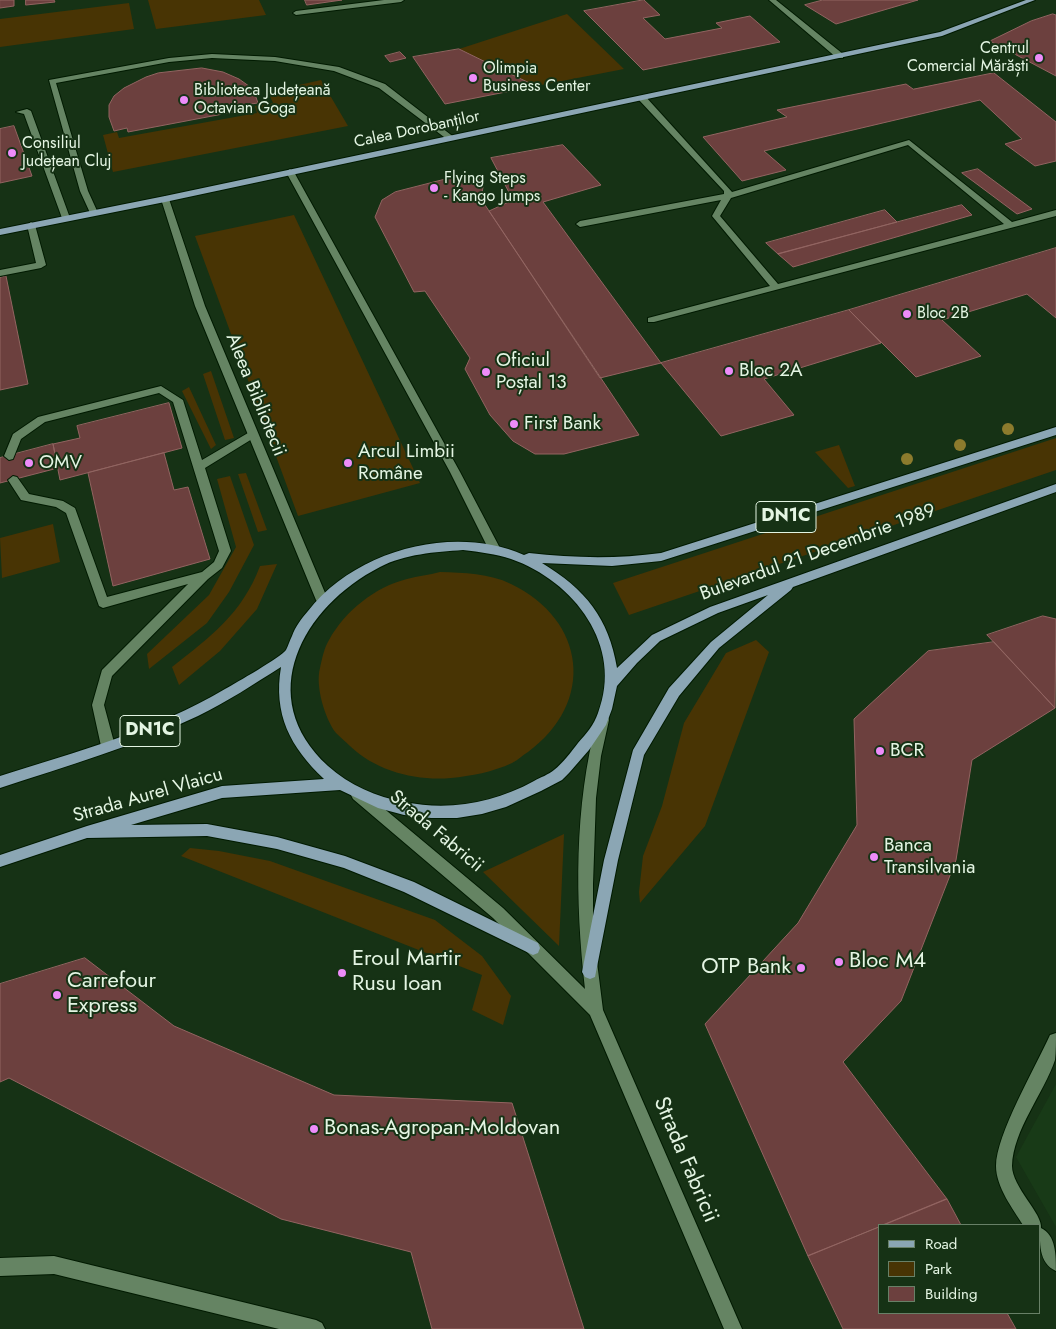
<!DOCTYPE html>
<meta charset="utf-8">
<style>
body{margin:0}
#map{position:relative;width:1056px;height:1329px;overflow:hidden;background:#163215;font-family:Jost,sans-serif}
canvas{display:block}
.legend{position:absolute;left:878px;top:1224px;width:162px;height:90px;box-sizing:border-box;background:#163215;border:1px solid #688067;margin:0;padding:6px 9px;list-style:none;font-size:15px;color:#e4f5e3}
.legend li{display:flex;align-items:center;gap:10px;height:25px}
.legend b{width:25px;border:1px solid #688067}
</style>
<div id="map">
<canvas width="1056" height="1329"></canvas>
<ul class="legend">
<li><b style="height:6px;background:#8ba6b4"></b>Road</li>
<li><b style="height:14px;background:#483404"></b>Park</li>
<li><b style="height:14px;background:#6c403e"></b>Building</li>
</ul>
</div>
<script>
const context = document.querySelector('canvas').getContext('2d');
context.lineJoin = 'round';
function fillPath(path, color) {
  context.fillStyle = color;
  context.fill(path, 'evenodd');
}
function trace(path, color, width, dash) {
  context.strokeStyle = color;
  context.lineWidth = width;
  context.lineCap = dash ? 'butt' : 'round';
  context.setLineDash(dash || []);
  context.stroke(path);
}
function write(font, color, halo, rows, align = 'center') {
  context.font = font + ' Jost,sans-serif';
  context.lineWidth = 4;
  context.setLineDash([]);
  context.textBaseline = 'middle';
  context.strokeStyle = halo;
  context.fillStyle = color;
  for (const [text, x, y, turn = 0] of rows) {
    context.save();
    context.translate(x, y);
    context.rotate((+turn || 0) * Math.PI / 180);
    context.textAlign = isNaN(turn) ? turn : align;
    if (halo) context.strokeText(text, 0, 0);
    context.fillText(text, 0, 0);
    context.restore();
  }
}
const built = new Path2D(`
 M1056,1084V1227L1016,1157Z`);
const green = new Path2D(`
 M148,0H259L266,15L156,29Z
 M129,3L134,29L0,47V19Z
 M567,14L624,69L536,86L459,49Z
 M321,80L348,126L113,172L103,135L117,132L119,138L257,113L255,106L273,103L270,96L303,90L299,85Z
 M294,215L420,483L298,516L195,236Z
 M211,371L234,438L225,440L203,374Z
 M189,387L216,445L211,449L182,391Z
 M1056,438V470L629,615L613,583Z
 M839,445L855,486L848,488L815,452Z
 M246,473L267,530L258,532L238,474Z
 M230,476L254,545L229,592L207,623L149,669L147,654L209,595L236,547L217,479Z
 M53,524L60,562L2,578L0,538Z
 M277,564L257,609L220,651L179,685L172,667C210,637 242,614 260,566Z
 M440,572C464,573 489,573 511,584C586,620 596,702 528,752C523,755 518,760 512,763C493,772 471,776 451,778C415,781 376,771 350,746C345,741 340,737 336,733C325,719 315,686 320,668C322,659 324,648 329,640C345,611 375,587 407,579C418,576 429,575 440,572Z
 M756,640L769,652L705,826L640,903L639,892L643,856L662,806L684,723L726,653Z
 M564,834L559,946L483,872Z
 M190,848L219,851L270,861L435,920L482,956L511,996L503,1025L472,1010L482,975L181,856Z`);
const building = new Path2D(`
 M0,0H14V6L0,8Z
 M26,0H54L55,2L26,5Z
 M305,0H342L307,5Z
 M644,0L660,15L643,18L665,39L722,28L716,23L750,16L780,42L643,70L584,11Z
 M823,0H918L836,24L805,5Z
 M1053,14L1056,15V76L990,41L1031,21Z
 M459,49L502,70L536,86L445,104L413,57Z
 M400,52L406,58L390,62L385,56Z
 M202,68L223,72L239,79L253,89L258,103L243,105L244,110L128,132L127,128L114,131L109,117V105L114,96L124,88L146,77L158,73Z
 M994,73L1056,122V161L1035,166L1005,144L1022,139L980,100L764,151L786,170L742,181L703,137L787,117L777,110L906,84L913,89Z
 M14,126L32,176L0,183V129Z
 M563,145L601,185L543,202L661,363L600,378L489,211L513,200L491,158Z
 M978,169L1032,209L1017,214L962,173Z
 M466,174L484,181L481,199L639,435L564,454H535L513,441L490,415L465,369L470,358L425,291L414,292L375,217L382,200L395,192Z
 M962,205L972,215L793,267L778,254Z
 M885,210L897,222L778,254L766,243Z
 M1056,248V318L1027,294L942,320L981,356L916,377L849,310Z
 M6,276L28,384L0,390V278Z
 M849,310L881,343L764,379L794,415L721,436L661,363Z
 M169,403L182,448L60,480L53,444L80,438L77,426Z
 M53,444L58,468L0,483V458Z
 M164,453L174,490L188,487L210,559L113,586L88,473Z
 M1043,616L1056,619L1055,708L987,635Z
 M994,642L1055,708L972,760L956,860L901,1001L843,1062L947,1199L808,1256L705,1024L798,923L857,825L854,719L928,651Z
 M85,958L174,1026L334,1095L512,1103L584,1329H432L411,1252L281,1219L9,1078L0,1082V984Z
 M947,1199L961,1225H883Z
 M880,1227V1313H1007L1016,1329H843L808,1256Z`);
const service = new Path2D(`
 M212,54L275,57L339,67L385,84L455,138L448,140L379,88L334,71L275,61L212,58L169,62L56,83L88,191L98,213L91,215L80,191L49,80L169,58Z
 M639,96H645L732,192L909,140L1012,222L1056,210V216L654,322H648V318L770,286L712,216L721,200L580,227L576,224L580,221L724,194V191L639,100ZM908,145L1004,224L778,284L720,216L731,198Z
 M27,109L31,111L70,218L69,220L62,218L24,114L16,112Z
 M31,222L35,225L46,265L41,268L0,276V270L36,263L27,225Z
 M161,386L183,400L202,460L248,433H256L257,436L205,468L231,551L222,568L208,579L112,676L104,705L115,746L113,750L108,752L103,750L101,746L92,705L102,670L188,584L103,608L99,606L66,513L56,507L21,500L8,480L13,476L17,477L29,494L63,501L75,508L107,597L202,572L214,562L219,551L173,402L159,393L45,422L21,439L13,459L9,460L4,456L13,434L38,417Z
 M1056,1033C1056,1041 1056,1052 1055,1060C1044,1093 1013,1130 1012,1166C1012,1187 1043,1214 1041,1228C1056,1235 1056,1255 1056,1271C1038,1263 1040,1242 1040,1225H1023C1013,1209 996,1187 996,1166C996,1135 1036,1066 1050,1035Z
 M54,1256L316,1320L322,1323L325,1329H279L54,1274L0,1276V1258Z`);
const minor = new Path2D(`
 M384,0H404L401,2L296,15L293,13L296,11Z
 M769,0H776L843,54V58H837Z`);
const secondary = new Path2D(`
 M290,169L294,172L460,472L501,550L499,553L495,554L489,550L450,472L286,172Z
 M165,196L169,199L205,306L328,600L326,603H318L316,600L195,306L161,199Z
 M603,715L608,716L609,720L601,756L596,798L593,884V930L603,1010L742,1329H724L590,1015L493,918L353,799L351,795L353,791L358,789L363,791L503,908L585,989C575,900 574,807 597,720L598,716Z`);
const primary = new Path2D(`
 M1026,0H1035L942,36L165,202L0,235V229L165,196L940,32Z
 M1056,427V435L661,561L612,566L542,563C585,589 609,618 617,668L652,635L710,607L1056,484V492L793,587L791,590L719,648L679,696L644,755L618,860L595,977L590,979L585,977L582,972L604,860L633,750L669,688L711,642L768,595L718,613L660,641L637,663L617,686L612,709L606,725L589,750L569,773L562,780L541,791L506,807L482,814L457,818H431L404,815L378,808L340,790L222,798L131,825L207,824L277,837L345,856L414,882L538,943L540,948L538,953L533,955L404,892L344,868L277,849L207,836L87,838L0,867V855L87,826L222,786L324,779C290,747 273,714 281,667C254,684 227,702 198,716C135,746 67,766 0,788V776C76,752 156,730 225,689C236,683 281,657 286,650C288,646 290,640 292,636C295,627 302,618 308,611C356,550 453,524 524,555L529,553C573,558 617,559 661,553ZM463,550C480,552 496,554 511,559C574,581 624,646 598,713C594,725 586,734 578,743C571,752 563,763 554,770C548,775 541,777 534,781C494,803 450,811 404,802C377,797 349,785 328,766C253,697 302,607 380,567C405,554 435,552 463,550Z`);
const trees = [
 [1008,429],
 [960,445],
 [907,459]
];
const markers = [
 [1039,58,5,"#ed8cf9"],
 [473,78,5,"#ed8cf9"],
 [184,100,5,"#ed8cf9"],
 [12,153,5,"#ed8cf9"],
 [434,188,5,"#ed8cf9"],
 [907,314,5,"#ed8cf9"],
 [729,371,5,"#ed8cf9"],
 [486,372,5,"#ed8cf9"],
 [514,424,5,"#ed8cf9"],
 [29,463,5,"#ed8cf9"],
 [348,463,5,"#ed8cf9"],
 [880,751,5,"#ed8cf9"],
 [874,857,5,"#ed8cf9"],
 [839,962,5,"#ed8cf9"],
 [801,968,5,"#ed8cf9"],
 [342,973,5,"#ed8cf9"],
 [57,995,5,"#ed8cf9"],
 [314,1129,5,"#ed8cf9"]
];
const farPoinames = [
 ["Centrul",1029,49,"right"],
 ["Comercial Mărăști",1029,67,"right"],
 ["Olimpia",483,69],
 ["Business Center",483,87],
 ["Biblioteca Județeană",194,91],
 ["Octavian Goga",194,109],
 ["Consiliul",22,144],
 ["Județean Cluj",22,162],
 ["Flying Steps",444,179],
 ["- Kango Jumps",444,197],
 ["Bloc 2B",917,314]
];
const farStreetnames = [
 ["Calea Dorobanților",417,130,-12]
];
const shields = [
 [786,517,60],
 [150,731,60]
];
const shieldNames = [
 ["DN1C",786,517],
 ["DN1C",150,731]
];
const poiNames = [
 ["Oficiul",496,361],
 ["Poștal 13",496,383],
 ["Bloc 2A",739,371],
 ["First Bank",524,424],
 ["Arcul Limbii",358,452],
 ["Române",358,474],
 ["OMV",39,463],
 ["BCR",890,751],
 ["Banca",884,846],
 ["Transilvania",884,868]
];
const streetNames = [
 ["Aleea Bibliotecii",255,395,68],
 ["Bulevardul 21 Decembrie 1989",818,553,-20],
 ["Strada Aurel Vlaicu",148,796,-16],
 ["Strada Fabricii",436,832,40]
];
const nearPoinames = [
 ["Eroul Martir",352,960],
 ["Rusu Ioan",352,985],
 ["Bloc M4",849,962],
 ["OTP Bank",791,968,"right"],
 ["Carrefour",67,982],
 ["Express",67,1007],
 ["Bonas-Agropan-Moldovan",324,1129]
];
const nearStreetnames = [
 ["Strada Fabricii",685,1160,67]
];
fillPath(built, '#183a17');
fillPath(green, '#483404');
fillPath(building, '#6c403e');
trace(building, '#926461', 1);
trace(service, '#001a01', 2);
trace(minor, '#001a01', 2);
trace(secondary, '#001a01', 2);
trace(primary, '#001a01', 2);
fillPath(service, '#658463');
fillPath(minor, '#658463');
fillPath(secondary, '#658463');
fillPath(primary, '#8ba6b4');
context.fillStyle = '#8c7b2d';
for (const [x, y] of trees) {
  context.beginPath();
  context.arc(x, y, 6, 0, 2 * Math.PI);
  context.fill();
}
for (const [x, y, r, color] of markers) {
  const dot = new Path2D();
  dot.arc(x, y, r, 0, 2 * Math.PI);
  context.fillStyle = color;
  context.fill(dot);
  trace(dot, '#163215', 2);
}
write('16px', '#e4f5e3', '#163215', farPoinames, 'left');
write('16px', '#e4f5e3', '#163215', farStreetnames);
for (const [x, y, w] of shields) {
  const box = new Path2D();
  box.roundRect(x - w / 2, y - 15.5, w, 31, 4);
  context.fillStyle = '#163215';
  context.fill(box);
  trace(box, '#e4f5e3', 1);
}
write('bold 18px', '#e4f5e3', null, shieldNames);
write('19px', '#e4f5e3', '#163215', poiNames, 'left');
write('19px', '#e4f5e3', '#163215', streetNames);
write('22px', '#e4f5e3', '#163215', nearPoinames, 'left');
write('22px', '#e4f5e3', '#163215', nearStreetnames);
</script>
